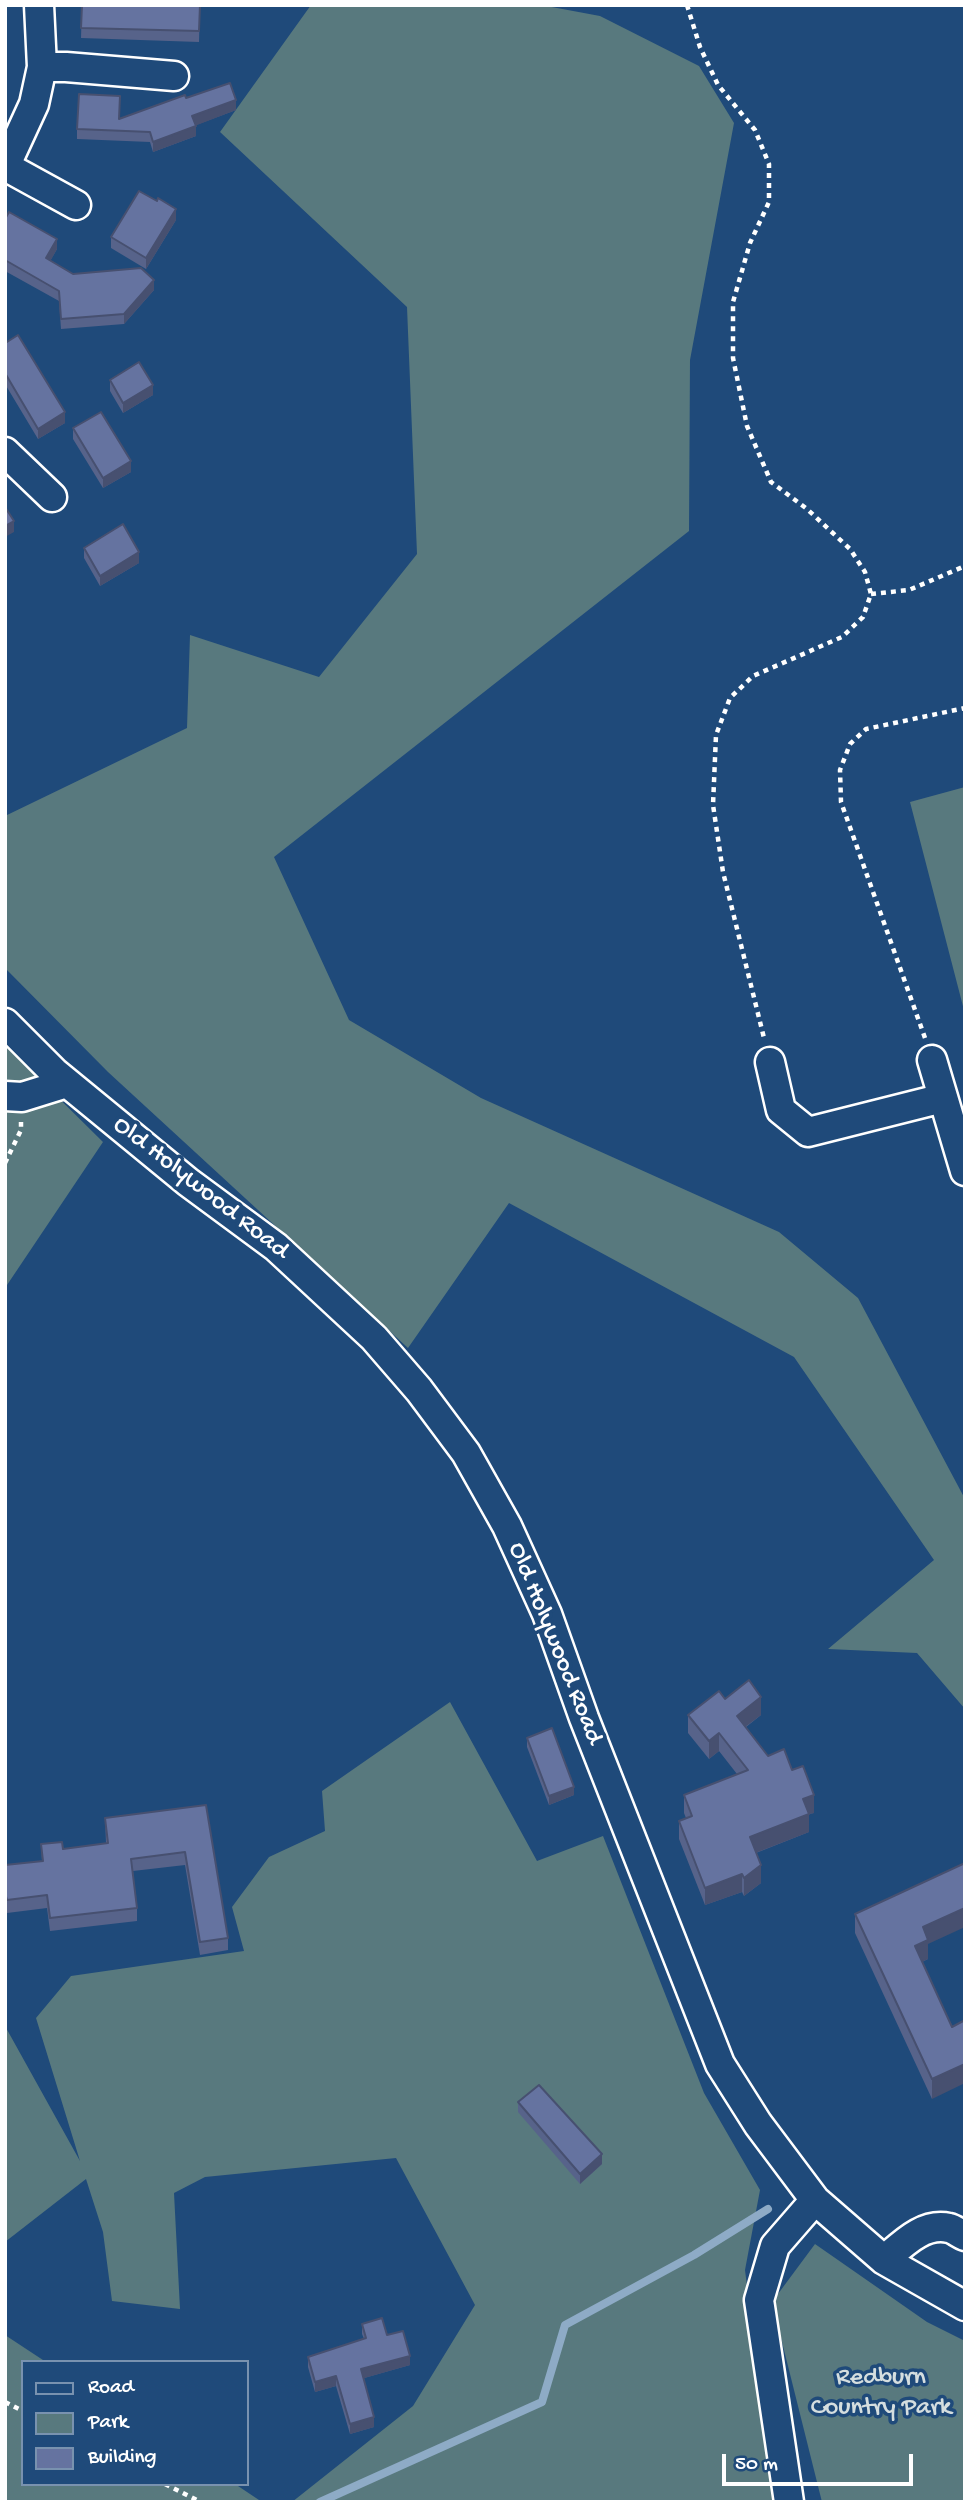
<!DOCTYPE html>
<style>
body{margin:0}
#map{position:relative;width:970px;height:2507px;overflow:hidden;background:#1f4a7a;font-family:"Gochi Hand",sans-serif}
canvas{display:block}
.frame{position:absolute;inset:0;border:7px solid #fff;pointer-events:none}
.legend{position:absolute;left:21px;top:2360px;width:228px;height:126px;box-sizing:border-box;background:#1f4a7a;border:2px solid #7992af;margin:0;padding:9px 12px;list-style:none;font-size:21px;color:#fff}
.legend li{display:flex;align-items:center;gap:14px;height:35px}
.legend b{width:35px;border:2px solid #7992af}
.scale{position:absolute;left:722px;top:2454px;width:191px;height:32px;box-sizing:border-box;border:4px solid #fff;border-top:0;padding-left:9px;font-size:21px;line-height:24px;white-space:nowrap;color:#fff;-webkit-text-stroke:5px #1f4a7a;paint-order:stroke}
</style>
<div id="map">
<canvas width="970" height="2507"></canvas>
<div class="frame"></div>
<ul class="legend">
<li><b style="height:9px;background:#1f4a7a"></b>Road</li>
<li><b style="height:19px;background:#58797e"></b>Park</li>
<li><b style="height:19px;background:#6573a0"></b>Building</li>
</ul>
<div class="scale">50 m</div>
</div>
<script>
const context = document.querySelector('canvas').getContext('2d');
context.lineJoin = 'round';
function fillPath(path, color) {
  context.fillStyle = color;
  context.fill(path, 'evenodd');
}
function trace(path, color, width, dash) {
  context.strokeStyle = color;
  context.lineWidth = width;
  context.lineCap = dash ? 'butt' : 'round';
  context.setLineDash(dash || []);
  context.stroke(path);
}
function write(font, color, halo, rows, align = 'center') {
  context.font = font + ' "Gochi Hand",sans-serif';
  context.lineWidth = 7;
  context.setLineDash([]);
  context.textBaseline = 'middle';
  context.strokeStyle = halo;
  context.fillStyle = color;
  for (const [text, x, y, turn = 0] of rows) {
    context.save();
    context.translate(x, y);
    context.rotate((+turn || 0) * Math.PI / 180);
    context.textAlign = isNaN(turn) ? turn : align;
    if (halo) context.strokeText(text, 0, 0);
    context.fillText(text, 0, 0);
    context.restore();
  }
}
const green = new Path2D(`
 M311,5H541L600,16L699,66L734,123L690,360L689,531L274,857L349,1020L481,1098L779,1232L858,1298L965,1499V1709L917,1653L828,1649L934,1560L794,1357L509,1203L408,1348L108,1072L5,968V816L187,728L190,635L319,677L417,554L407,307L220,132Z
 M965,787V1014L910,802Z
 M5,1045L103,1142L5,1288Z
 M450,1702L537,1861L603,1836L704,2093L760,2190L745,2270L774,2502H292L413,2406L475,2305L396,2158L205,2177L174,2193L180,2309L112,2301L103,2232L86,2179L5,2242V2026L80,2161L36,2018L71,1976L244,1951L232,1907L269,1857L325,1831L322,1791Z
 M815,2244L927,2322L965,2341V2502H822L772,2302Z
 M5,2335L46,2362H23V2484H235L262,2502H5Z`);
const stream = new Path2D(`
 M320,2502L542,2402L565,2325L694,2255L768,2209`);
const path = new Path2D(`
 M687,5L700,47L718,85L755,130L769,164V202L750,243L733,302V358L747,426L771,482L807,509L850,549L865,572L871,594L863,617L842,637L753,676L730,698L716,735L713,805L723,872L764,1038
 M871,594L909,590L965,566
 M925,1038L841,802L840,770L850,744L866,729L965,708
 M5,1163L21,1130V1122
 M5,2402L23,2411
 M165,2484L201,2502`);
const minor = new Path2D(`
 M42,67H66L174,76
 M5,166L76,205
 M5,167L34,104L42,67L39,5
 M5,452L52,497
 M5,1023L54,1072L188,1182L276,1247L374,1338L419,1390L466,1453L507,1526L547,1614L584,1718L720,2064L758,2124L815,2200L884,2260L965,2306
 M932,1060L965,1171
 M770,1062L781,1110L808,1132L943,1098
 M5,1096L22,1097L67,1083
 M884,2260C902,2245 923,2222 949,2228C954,2229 960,2234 965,2236
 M789,2502L759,2300L775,2246L815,2200`);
const wall = new Path2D(`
 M82,5H200L199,42L81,38Z
 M186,98L236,110L196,125V136L153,152L150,142L77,139V129L120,118Z
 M5,219L57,249L50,261L73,274L154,290L124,324L61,329L59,301L5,271Z
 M176,220L146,269L111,248V237Z
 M5,339L65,423L38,439L5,384Z
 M110,380L153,395L123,413L110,391Z
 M73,428L131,472L103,488L73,439Z
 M84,548L139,563L100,586L84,558Z
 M725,1699L761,1715L746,1727L768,1756L792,1770L814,1813L809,1814V1832L756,1853L761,1883L744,1896L742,1892L705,1905L679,1839V1821L686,1818L684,1813V1795L737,1774L719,1751L709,1759L688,1733V1715Z
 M527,1738L574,1795L549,1805L527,1747Z
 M206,1805L228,1938V1950L200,1955L185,1865L133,1871L137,1908V1921L50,1931L47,1908L7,1913L5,1906V1865L42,1861L41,1844L63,1849L106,1843L105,1818Z
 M855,1914L928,1944V1959L922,1962L952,2027L932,2099L855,1933Z
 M518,2102L602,2164L580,2184L518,2112Z
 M362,2324L387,2335L410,2365L364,2378L374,2427L350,2434L336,2386L315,2392L308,2367V2357L364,2339L362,2334Z`);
const shadedWall = new Path2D(`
 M236,100V110L192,127V116Z
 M196,126V136L153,152V142Z
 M176,209V220L146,269V258Z
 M57,239V249L46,269V258Z
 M154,280V290L124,324V314Z
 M153,385V395L123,413V403Z
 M65,412V423L38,439V429Z
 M131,461V472L103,488V478Z
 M14,521V532L5,537V526Z
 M139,552V563L100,586V576Z
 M761,1697V1715L737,1733V1716Z
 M719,1733V1751L709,1759V1741Z
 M574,1787V1795L549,1805V1796Z
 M814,1795V1813L809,1814V1832L750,1855V1837L803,1799Z
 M761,1865V1883L744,1896V1878Z
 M742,1874V1892L705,1905V1888Z
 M965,1908V1927L928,1944V1959L915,1965V1946L923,1927Z
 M965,2064V2083L932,2099V2079Z
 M602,2154V2164L580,2184V2174Z
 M410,2356V2365L361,2379V2369Z
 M336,2376V2386L315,2392V2382Z
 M374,2417V2427L350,2434V2424Z`);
const building = new Path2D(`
 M82,5H200L199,31L81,28Z
 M230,83L236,100L192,116L196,126L153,142L150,132L77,129L79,94L120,96L119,119L185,95L186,98Z
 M139,191L157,201L158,198L176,209L146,258L111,237Z
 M9,212L57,239L46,258L73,274L141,268L154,280L124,314L61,319L59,291L5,260V219Z
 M18,335L65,412L38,429L5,373V339L7,342Z
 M139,362L153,385L123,403L110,380Z
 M101,412L131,461L103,478L73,428Z
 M5,507L14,521L5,526Z
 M123,524L139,552L100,576L84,548Z
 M749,1680L761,1697L737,1716L768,1756L784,1749L792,1770L803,1766L814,1795L803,1799L809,1814L750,1837L761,1865L744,1878L742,1874L705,1888L679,1821L692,1816L684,1795L748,1770L719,1733L709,1741L688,1715L719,1691L725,1699Z
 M552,1728L574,1787L549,1796L527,1738Z
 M206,1805L228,1938L200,1942L185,1852L131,1859L137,1908L50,1918L47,1895L7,1900L5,1893V1865L43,1861L41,1844L62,1842L63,1849L108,1843L105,1818Z
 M965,1863V1908L923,1927L928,1940L915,1946L952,2027L965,2020V2064L932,2079L855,1914Z
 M539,2085L602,2154L580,2174L518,2102Z
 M382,2318L387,2335L403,2331L410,2356L361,2369L374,2417L350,2424L336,2376L315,2382L308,2357L366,2338L362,2324Z`);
const streetNames = [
 ["Old Holywood Road",200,1189,38],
 ["Old Holywood Road",554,1644,68]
];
const parkNames = [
 ["Redburn",881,2379],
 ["Country Park",881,2409]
];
fillPath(green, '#58797e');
trace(stream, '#8eabc6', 8);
trace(minor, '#fff', 33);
trace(path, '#fff', 4.5, [5, 5]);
trace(minor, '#1f4a7a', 28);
fillPath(wall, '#57638a');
fillPath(shadedWall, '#475070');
fillPath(building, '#6573a0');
trace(building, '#475070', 2);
write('26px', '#fff', '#1f4a7a', streetNames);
write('26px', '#d5dedf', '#1f4a7a', parkNames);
</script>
